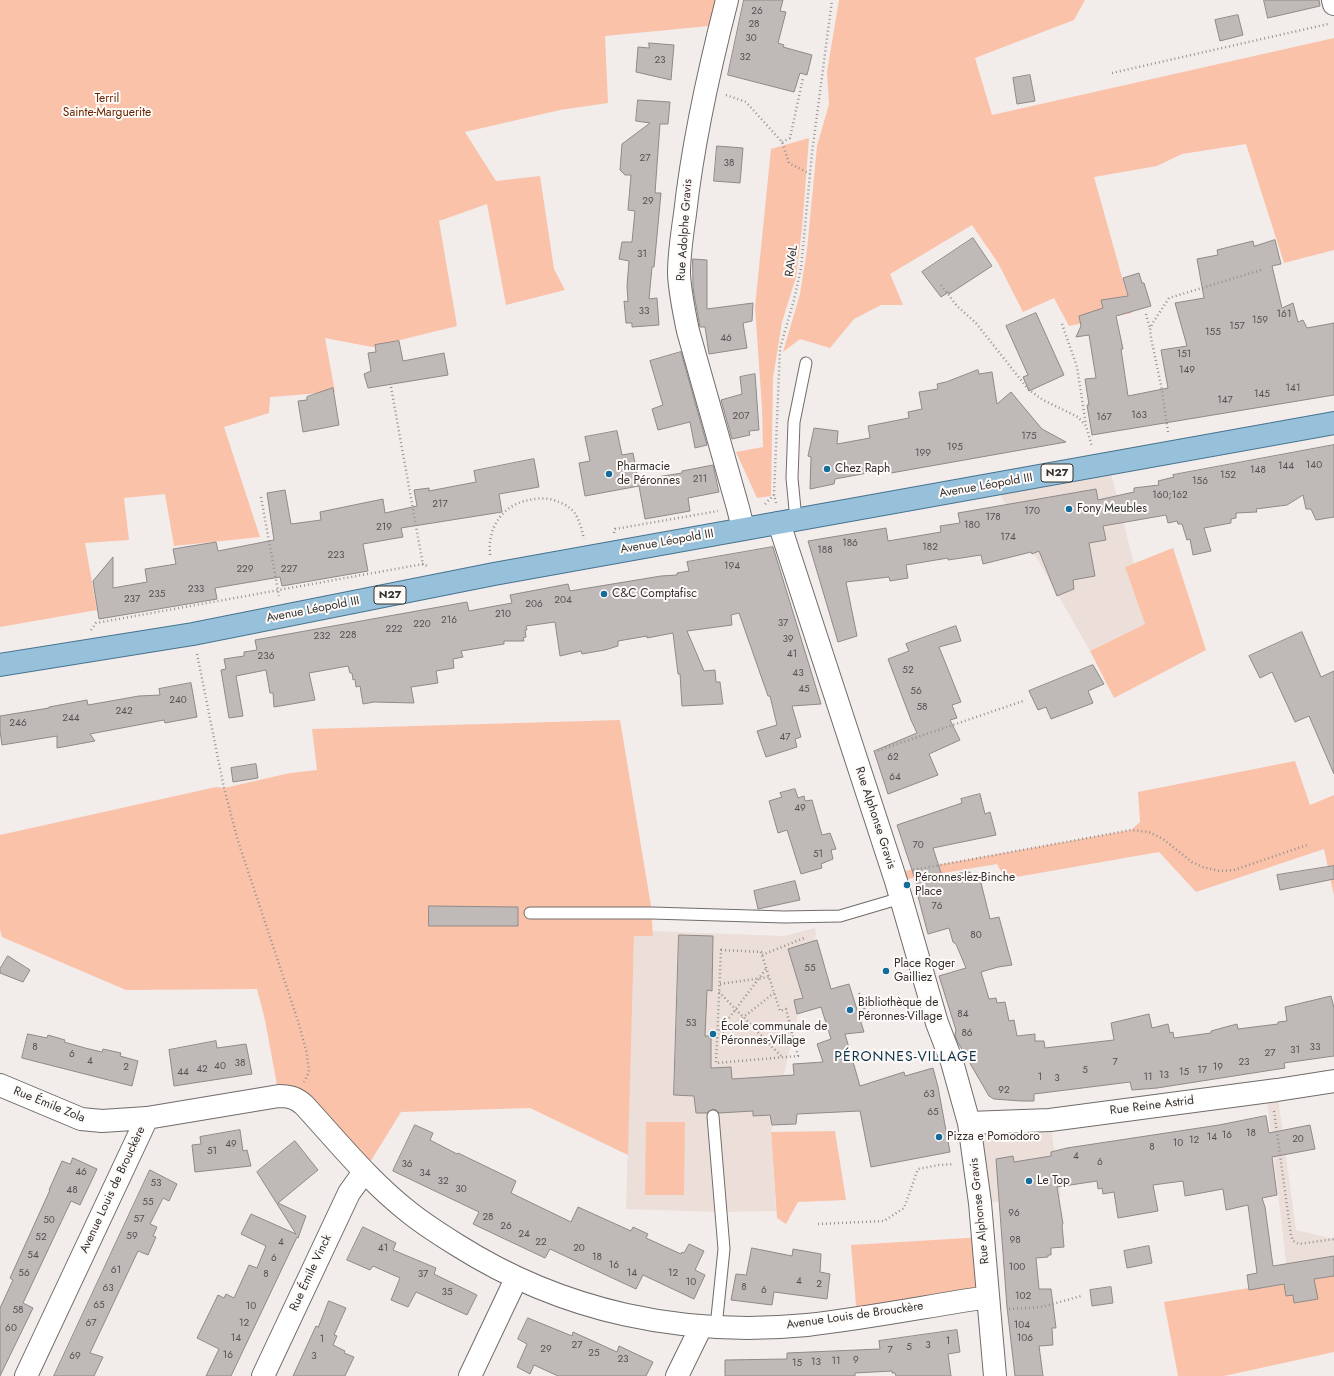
<!DOCTYPE html>
<meta charset="utf-8">
<style>
body{margin:0}
canvas{display:block;background:#f2ecea}
</style>
<canvas width="1334" height="1376"></canvas>
<script>
const context = document.querySelector('canvas').getContext('2d');
context.lineJoin = 'round';
function fillPath(path, color) {
  context.fillStyle = color;
  context.fill(path, 'evenodd');
}
function trace(path, color, width, dash) {
  context.strokeStyle = color;
  context.lineWidth = width;
  context.lineCap = dash ? 'butt' : 'round';
  context.setLineDash(dash || []);
  context.stroke(path);
}
function write(font, color, halo, rows, align = 'center') {
  context.font = font + ' Jost,sans-serif';
  context.lineWidth = 4;
  context.setLineDash([]);
  context.textBaseline = 'middle';
  context.strokeStyle = halo;
  context.fillStyle = color;
  for (const [text, x, y, turn = 0] of rows) {
    context.save();
    context.translate(x, y);
    context.rotate((+turn || 0) * Math.PI / 180);
    context.textAlign = isNaN(turn) ? turn : align;
    if (halo) context.strokeText(text, 0, 0);
    context.fillText(text, 0, 0);
    context.restore();
  }
}
const built = new Path2D(`
 M1108,462L1134,564L1125,567L1145,624L1090,651L993,482Z
 M815,928L816,934L771,1132L776,1211L717,1212L626,1209L634,936H653L652,931L784,936Z
 M1277,1090L1296,1230L1334,1239V1272L1288,1278L1266,1091Z
 M1050,1120L1061,1197L980,1203L969,1123Z`);
const green = new Path2D(`
 M0,0H715L709,26L605,36L608,103L560,110L465,132L496,181L540,176L554,269L565,290L506,305L487,204L439,221L457,326L372,347L325,338L335,392L270,397L269,413L224,427L260,537L174,546L165,494L124,498L129,540L85,543L97,610L0,627Z
 M839,0H1086H1085L1074,20L975,58L992,115L1334,38V250L1284,263L1246,144L1182,154L1157,166L1094,177L1132,313L1069,326L1054,298L1023,312L998,263L972,225L890,274L903,305H881L854,319L830,348L800,339L783,352L800,294L807,250L817,146L829,104L827,72Z
 M809,138L802,229L796,277L782,322L773,378L771,496L757,498L736,452L763,447L762,408L755,307L771,149Z
 M1173,548L1206,650L1114,698L1090,651L1145,624L1125,567Z
 M620,720L651,906L653,936H634L628,1155L530,1108L401,1112L364,1172L279,1096L265,1020L257,989L126,990L2,937L0,929V835L216,787L224,788L290,773L317,770L312,729Z
 M1295,761L1310,805L1334,795V896L1324,849L1196,892L1159,852L1005,879L997,864L896,881L893,873L1131,830L1140,822L1138,792Z
 M646,1122H685L684,1195H645Z
 M835,1131L846,1200L798,1202L786,1224L777,1218L771,1132Z
 M983,1237L988,1297L857,1317L851,1245Z
 M1334,1274V1352L1224,1376H1178L1164,1302Z`);
const building = new Path2D(`
 M744,0H783L780,11L786,12L778,43L784,45L783,47L812,55L807,75L800,73L794,92L728,75Z
 M1264,0H1319L1320,6L1268,18Z
 M1238,15L1243,35L1220,41L1215,20Z
 M649,43L674,45L671,80L636,72L638,47L649,48Z
 M1030,75L1035,101L1017,104L1013,78Z
 M638,100L670,102L668,124H660L655,193H661L654,267H652L649,299L657,298L659,325L632,327V323H626L624,301L628,302L627,286L629,261L619,259L622,242H632L635,211L628,210L631,175H625L620,170L622,144L650,123L636,121Z
 M717,146L743,148L740,183L714,181Z
 M973,238L992,266L949,294V292L941,297L922,272Z
 M1275,240L1281,264L1272,266L1282,308L1293,303L1298,322L1303,320L1307,328L1334,323V395L1092,435L1087,405H1089L1085,379L1096,378L1089,335L1076,337L1081,326L1079,316L1103,308L1101,300L1128,296L1123,278L1139,273L1142,283H1144L1151,306L1116,316L1123,349H1121L1128,396L1168,388L1161,350L1187,346L1175,303L1204,298L1197,259L1218,255L1217,250L1253,241L1254,246Z
 M693,259L707,260V309L753,303L752,321L743,323L747,348L709,354L705,327H700L695,300L693,287Z
 M1036,313L1064,375L1029,391L1023,377L1028,375L1006,326Z
 M399,341L403,361L444,353L448,375L368,388L364,374L371,371L368,353L376,352L375,345Z
 M681,352L707,445L695,448L690,422L658,430L652,409L663,405L650,361Z
 M978,370L979,374L992,372L997,404L1011,392L1042,429L1066,442L891,473L889,469L835,479L834,484L810,489L811,457L808,456L814,428L838,431L837,444L870,438L868,426L909,418L908,412L922,409L919,392L938,389L937,384L946,382Z
 M755,374L759,430L749,431L750,435L732,439L721,400L742,394L740,377Z
 M333,388L339,425L303,432L298,401L307,400V397Z
 M617,431L622,455L633,453L638,480L682,473V471L713,465L719,492L688,498L690,511L645,519L639,486L585,496L579,463L590,461L585,437Z
 M1334,445V517L1316,520L1311,509H1306L1303,495L1287,505L1256,509L1257,512L1236,513V518L1231,519V523L1204,528L1211,551L1193,555L1190,539L1187,540L1182,524H1178L1177,521L1168,523L1166,515L1103,526L1106,540L1089,543L1095,576L1073,580L1074,589L1057,596L1039,551L1032,554L1031,552L983,564L981,555L948,560V558L906,565L908,578L890,581L889,577L846,582L857,636L838,642L808,541L886,528L888,541L941,532L940,526L960,523L958,513L1096,489L1098,500L1134,492V488L1159,485L1158,481L1174,477L1173,475Z
 M534,459L539,487L499,494L502,512L401,528L403,537L363,544L368,571L282,586L280,577L215,588L217,599L99,619L93,581L113,557V588L147,582L145,569L176,564L173,549L216,542L218,551L274,540L267,493L285,490L291,524L321,520L320,512L383,499L385,513L417,506L414,490L429,488V491L476,482L474,471Z
 M773,547L821,704L792,706L801,737L795,739L797,747L766,757L757,731L777,725L770,696H768L739,613L731,615L732,625L687,631L704,671L715,670L716,682H720L723,704L682,706L680,674H678L673,633L647,638V636L618,641V646L605,650L582,654L581,651L560,656L555,622L526,626L527,630H525L526,637L523,638L524,641H504V644L461,651L463,657L453,659L454,668L436,671L438,683L411,687L414,703L374,702L363,704L360,686L356,687L355,679L353,680L352,673H350L348,666L309,673L315,700L274,707L273,693H270L266,670L236,676L243,716L229,718L221,670L226,669L224,659L244,656V652L257,650L255,640L467,602L469,611L490,607L512,603L510,595L568,584L570,591L661,576L677,575V573L689,571L687,562Z
 M956,626L961,641L939,647L961,702L952,705L957,718L950,720L960,740L929,754L938,775L888,794L874,751L917,733L911,720L888,659L909,651L906,644Z
 M1302,632L1321,677L1334,671V774L1309,716L1295,722L1272,672L1260,678L1249,656Z
 M1093,665L1104,684L1088,691L1093,703L1051,719L1046,707L1038,710L1029,691Z
 M191,683L197,717L165,723L164,720L90,734L95,741L57,748V736L2,745L0,731V716L49,708V707L87,700L88,705L139,696L160,695L159,689Z
 M256,764L258,778L233,782L231,768Z
 M795,789L798,798L804,796L805,801L812,800L822,835L830,833L836,849L831,850L833,859L821,864L822,868L801,874L787,830L778,833L769,801L782,797L780,793Z
 M980,794L985,814L990,812L996,835L933,848L943,879L960,873L970,872L972,880L980,879L990,919L999,917L1012,965L998,967L981,972L989,999L996,998L997,1003L1005,1002L1009,1021L1014,1020L1017,1036L1035,1034V1041H1044L1045,1048L1114,1040L1111,1023L1149,1014L1152,1028L1168,1024L1170,1033L1173,1032L1174,1038L1211,1033V1031L1237,1024L1238,1029L1278,1024V1022L1287,1021L1285,1007L1331,996L1334,1008V1056L1284,1063L1285,1068L1157,1088L1132,1090L1130,1082L1034,1094V1101H1021L994,1099L989,1096L957,1041L955,1035L956,1030L939,976L966,968L956,944L953,942L949,928L928,934L915,885H917L897,825L962,803L961,799Z
 M1334,866V879L1280,890L1277,875Z
 M795,881L800,900L758,909L754,891Z
 M429,906L518,907V926H429Z
 M679,935L713,936L712,991L707,990L705,1036H711V1068L731,1067L732,1079L794,1075L793,1064L823,1062L817,1044L831,1039L821,1007L797,1014L794,1000L803,998L788,949L817,940L831,989L849,984L864,1032L845,1034L860,1086L904,1072L905,1076L933,1068L938,1087L950,1152L871,1167L860,1111L797,1114L796,1124L772,1125L770,1115L753,1116V1111L719,1113L716,1110L713,1109L707,1113H696L694,1096L674,1095Z
 M8,956L30,970L23,982L0,973V969Z
 M28,1034L47,1038L48,1035L65,1040L64,1042L85,1048L102,1052L103,1049L121,1053L120,1056L138,1061L132,1086L22,1058Z
 M216,1041L217,1048L246,1044L252,1074L174,1086L169,1050Z
 M1266,1116L1269,1133L1310,1125L1315,1149L1272,1157L1277,1195L1262,1198L1265,1207L1273,1266L1334,1256V1276L1314,1279L1318,1299L1294,1303L1293,1295L1286,1296L1284,1284L1249,1290L1247,1275L1257,1273L1248,1205L1226,1210L1223,1189L1185,1196L1183,1181L1153,1185L1158,1211L1118,1218L1114,1192L1103,1194L1102,1188L1098,1189L1097,1181L1057,1187L1063,1224L1062,1225L1064,1247L1051,1248V1255H1048V1257L1036,1258L1039,1289H1051L1056,1328H1052L1053,1345L1039,1346L1043,1376H1015L1007,1307L996,1159L1013,1156L1014,1162L1051,1156V1152L1067,1148L1219,1125Z
 M415,1125L433,1133L430,1140L457,1154L458,1153L516,1181L511,1193L571,1222L578,1207L631,1231L633,1227L648,1234L646,1238L681,1254L682,1252L684,1253L689,1244L704,1251L695,1270L705,1275L694,1299L643,1275L636,1289L550,1249L545,1258L473,1224L479,1212L393,1171Z
 M240,1130L243,1151L247,1150L251,1166L195,1172L192,1145L201,1144L200,1137Z
 M295,1141L318,1170L278,1203L306,1216L298,1238L297,1237L231,1376H206L219,1349L197,1338L218,1295L224,1298L226,1294L234,1298L249,1265L257,1268L266,1246L241,1234L251,1214L296,1234L257,1172Z
 M73,1158L97,1169L80,1205L71,1201L23,1303L33,1308L0,1376V1308L13,1280L10,1278L50,1190H49L62,1161L70,1164Z
 M150,1170L177,1184L169,1201L163,1198L150,1224L157,1227L153,1236L156,1237L148,1255L138,1251L90,1353L103,1357L94,1376H54Z
 M363,1227L396,1243L393,1250L436,1268L434,1274L477,1295L467,1315L416,1292L408,1307L391,1300L400,1278L373,1266L370,1270L347,1260Z
 M1149,1246L1152,1263L1127,1268L1124,1251Z
 M752,1248L792,1256L793,1249L821,1254L820,1272L830,1274L827,1299L774,1292L772,1305L731,1300L736,1274L746,1275Z
 M1111,1287L1113,1303L1092,1306L1090,1290Z
 M329,1301L346,1308L334,1335L337,1336L333,1345L345,1351L344,1353L354,1357L345,1376H293L316,1326L318,1327Z
 M528,1318L572,1336L573,1332L617,1352L619,1346L653,1362L646,1376H558L534,1365L530,1374L517,1367L527,1344L518,1339Z
 M957,1330L960,1352L948,1354L951,1376H896L895,1373H892V1371L855,1373V1376H725V1360L787,1359V1353L880,1349L879,1341Z`);
const path = new Path2D(`
 M1112,73L1328,24
 M726,95L746,102L782,142L789,163L810,174
 M782,142L790,138L803,78
 M941,285L957,306L976,323L1028,389L1043,400L1078,417L1086,426L1092,446
 M1146,314L1150,329
 M1062,324L1077,367L1086,425
 M391,387L423,565
 M1168,432L1161,385L1151,338L1150,330L1152,324L1169,298L1261,270
 M261,497L279,596
 M776,503L774,495L780,348L794,300L801,268L812,153L832,0
 M765,504L774,495
 M614,533L615,529L718,511
 M490,555C487,525 505,502 535,499C542,498 549,498 556,501C563,503 572,508 576,515C580,522 582,531 584,539
 M91,630L96,623L423,564L427,566
 M197,654L224,788L238,841L298,1021L307,1054L309,1072L304,1082
 M874,752L1023,701
 M913,870L1131,830L1149,832L1163,839L1192,862L1203,867L1219,871L1234,870L1307,845
 M721,950L761,952L780,1011L786,1009L798,1056L716,1063Z
 M762,955L804,938
 M720,984L769,977
 M719,992L782,1057
 M859,993L866,1014
 M717,1034L766,969
 M717,1038L774,993
 M1274,1111L1291,1235L1293,1241L1299,1244L1334,1239
 M818,1224L884,1221L904,1208L918,1169L939,1165L954,1164
 M1009,1309L1042,1307L1081,1296`);
const service = new Path2D(`
 M796,520L792,478L794,422L806,363
 M530,913H652L784,917L840,916L901,898
 M713,1116L724,1249L716,1327`);
const minor = new Path2D(`
 M727,0C709,70 693,141 685,214C682,234 679,254 679,274C680,293 684,312 688,331L738,508L743,528
 M1333,0L1334,4
 M779,523L896,881L937,1023L952,1062L969,1123L980,1203L995,1376
 M0,1085L81,1119L102,1121L147,1118L279,1096C290,1096 296,1098 304,1105C338,1142 370,1182 410,1213C425,1225 441,1235 457,1245C563,1312 683,1337 807,1325C868,1318 928,1306 988,1297
 M969,1123L1050,1120L1277,1090L1334,1081
 M26,1376L147,1118
 M263,1376L349,1193L364,1172
 M470,1376L516,1279
 M677,1376L701,1327`);
const primary = new Path2D(`
 M0,665L193,634L494,574L1334,423`);
const markers = [
 [827,469,4,"#126d9d"],
 [609,474,4,"#126d9d"],
 [1069,509,4,"#126d9d"],
 [604,594,4,"#126d9d"],
 [907,885,4,"#126d9d"],
 [886,971,4,"#126d9d"],
 [850,1010,4,"#126d9d"],
 [713,1034,4,"#126d9d"],
 [939,1137,4,"#126d9d"],
 [1029,1181,4,"#126d9d"]
];
const numberNames = [
 ["26",757,12],
 ["28",754,25],
 ["30",751,39],
 ["32",745,58],
 ["23",660,61],
 ["27",645,159],
 ["38",729,164],
 ["29",648,202],
 ["31",642,255],
 ["33",644,312],
 ["161",1284,315],
 ["159",1260,321],
 ["157",1237,327],
 ["155",1213,333],
 ["46",726,339],
 ["151",1184,355],
 ["149",1187,371],
 ["141",1293,389],
 ["145",1262,395],
 ["147",1225,401],
 ["163",1139,416],
 ["207",741,417],
 ["167",1104,418],
 ["175",1029,437],
 ["195",955,448],
 ["199",923,454],
 ["140",1314,466],
 ["144",1286,467],
 ["148",1258,471],
 ["152",1228,476],
 ["211",700,480],
 ["156",1200,482],
 ["160;162",1170,496],
 ["217",440,505],
 ["170",1032,512],
 ["178",993,518],
 ["180",972,526],
 ["219",384,528],
 ["174",1008,538],
 ["186",850,544],
 ["182",930,548],
 ["188",825,551],
 ["223",336,556],
 ["194",732,567],
 ["229",245,570],
 ["227",289,570],
 ["233",196,590],
 ["235",157,595],
 ["237",132,600],
 ["204",563,601],
 ["206",534,605],
 ["210",503,615],
 ["216",449,621],
 ["37",783,624],
 ["220",422,625],
 ["222",394,630],
 ["228",348,636],
 ["232",322,637],
 ["39",788,640],
 ["41",792,655],
 ["236",266,657],
 ["52",908,671],
 ["43",798,674],
 ["45",804,690],
 ["56",916,692],
 ["240",178,701],
 ["58",922,708],
 ["242",124,712],
 ["244",71,719],
 ["246",18,724],
 ["47",785,738],
 ["62",893,758],
 ["64",895,778],
 ["49",800,809],
 ["70",918,846],
 ["51",818,855],
 ["76",937,907],
 ["80",976,936],
 ["55",810,969],
 ["84",963,1015],
 ["53",691,1024],
 ["86",967,1034],
 ["8",35,1048],
 ["33",1315,1048],
 ["31",1295,1051],
 ["27",1270,1054],
 ["6",72,1055],
 ["4",90,1062],
 ["7",1115,1063],
 ["23",1244,1063],
 ["38",240,1064],
 ["40",220,1067],
 ["2",126,1068],
 ["19",1218,1068],
 ["42",202,1070],
 ["5",1085,1071],
 ["17",1202,1071],
 ["44",183,1073],
 ["15",1184,1073],
 ["13",1164,1076],
 ["1",1040,1078],
 ["11",1148,1078],
 ["3",1057,1079],
 ["92",1004,1091],
 ["63",929,1095],
 ["65",933,1113],
 ["18",1251,1134],
 ["16",1227,1136],
 ["14",1212,1138],
 ["20",1298,1140],
 ["12",1194,1141],
 ["10",1178,1144],
 ["49",231,1145],
 ["8",1152,1148],
 ["51",212,1152],
 ["4",1076,1157],
 ["6",1100,1163],
 ["36",407,1165],
 ["46",81,1173],
 ["34",425,1174],
 ["32",443,1182],
 ["53",156,1184],
 ["30",461,1190],
 ["48",72,1191],
 ["55",148,1203],
 ["96",1014,1214],
 ["28",488,1218],
 ["57",139,1220],
 ["50",49,1221],
 ["26",506,1227],
 ["24",524,1235],
 ["59",132,1237],
 ["52",41,1238],
 ["98",1015,1241],
 ["4",281,1243],
 ["22",541,1243],
 ["41",383,1249],
 ["20",579,1249],
 ["54",33,1256],
 ["18",597,1258],
 ["6",274,1259],
 ["16",614,1266],
 ["100",1017,1268],
 ["61",116,1271],
 ["56",24,1274],
 ["14",632,1274],
 ["12",673,1274],
 ["8",266,1275],
 ["37",423,1275],
 ["4",799,1282],
 ["10",691,1283],
 ["2",819,1285],
 ["8",744,1288],
 ["63",108,1289],
 ["6",764,1291],
 ["35",447,1293],
 ["102",1023,1297],
 ["65",99,1306],
 ["10",251,1307],
 ["58",18,1311],
 ["67",91,1324],
 ["12",244,1324],
 ["104",1022,1326],
 ["60",11,1329],
 ["14",236,1339],
 ["106",1025,1339],
 ["1",322,1340],
 ["1",948,1342],
 ["27",577,1346],
 ["3",928,1346],
 ["5",909,1348],
 ["29",546,1350],
 ["7",890,1351],
 ["25",594,1354],
 ["16",228,1356],
 ["69",75,1357],
 ["3",314,1357],
 ["23",623,1360],
 ["9",856,1361],
 ["11",836,1362],
 ["13",816,1363],
 ["15",797,1364]
];
const shields = [
 [1057,473,32],
 [390,595,32]
];
const shieldNames = [
 ["N27",1057,473],
 ["N27",390,595]
];
const parkNames = [
 ["Terril",107,99],
 ["Sainte-Marguerite",107,113]
];
const streetNames = [
 ["Rue Adolphe Gravis",685,230,-86],
 ["RAVeL",792,261,-82],
 ["Avenue Léopold III",986,486,-10],
 ["Avenue Léopold III",667,542,-10],
 ["Avenue Léopold III",313,610,-11],
 ["Rue Alphonse Gravis",875,818,72],
 ["Rue Émile Zola",49,1105,22],
 ["Rue Reine Astrid",1152,1106,-7],
 ["Avenue Louis de Brouckère",113,1190,-65],
 ["Rue Alphonse Gravis",980,1211,-96],
 ["Rue Émile Vinck",311,1273,-65],
 ["Avenue Louis de Brouckère",855,1316,-8]
];
const poiNames = [
 ["Pharmacie",617,467],
 ["de Péronnes",617,481],
 ["Chez Raph",835,469],
 ["Fony Meubles",1077,509],
 ["C&C Comptafisc",612,594],
 ["Péronnes-lez-Binche",915,878],
 ["Place",915,892],
 ["Place Roger",894,964],
 ["Gailliez",894,978],
 ["Bibliothèque de",858,1003],
 ["Péronnes-Village",858,1017],
 ["École communale de",721,1027],
 ["Péronnes-Village",721,1041],
 ["Pizza e Pomodoro",947,1137],
 ["Le Top",1037,1181]
];
const quarterNames = [
 ["PÉRONNES-VILLAGE",906,1058]
];
fillPath(built, '#ecdfda');
fillPath(green, '#fbc2aa');
fillPath(building, '#bfb9b7');
trace(building, '#8f8a88', 1);
trace(service, '#706c6a', 13);
trace(minor, '#706c6a', 24);
trace(primary, '#46738f', 24);
trace(path, '#969290', 2.5, [1, 3]);
trace(service, '#fff', 11);
trace(minor, '#fff', 22);
trace(primary, '#97c1db', 22);
for (const [x, y, r, color] of markers) {
  const dot = new Path2D();
  dot.arc(x, y, r, 0, 2 * Math.PI);
  context.fillStyle = color;
  context.fill(dot);
  trace(dot, '#fefaf8', 1.5);
}
write('10px', '#555251', null, numberNames);
for (const [x, y, w] of shields) {
  const box = new Path2D();
  box.roundRect(x - w / 2, y - 9, w, 18, 3);
  context.fillStyle = '#fefaf8';
  context.fill(box);
  trace(box, '#32302f', 1);
}
write('bold 11px', '#32302f', null, shieldNames);
write('12px', '#672602', '#fefaf8', parkNames);
write('12px', '#32302f', '#fefaf8', streetNames);
write('12px', '#32302f', '#fefaf8', poiNames, 'left');
context.letterSpacing = '1px';
write('14px', '#0b334b', '#fefaf8', quarterNames);
context.letterSpacing = '0px';
</script>
